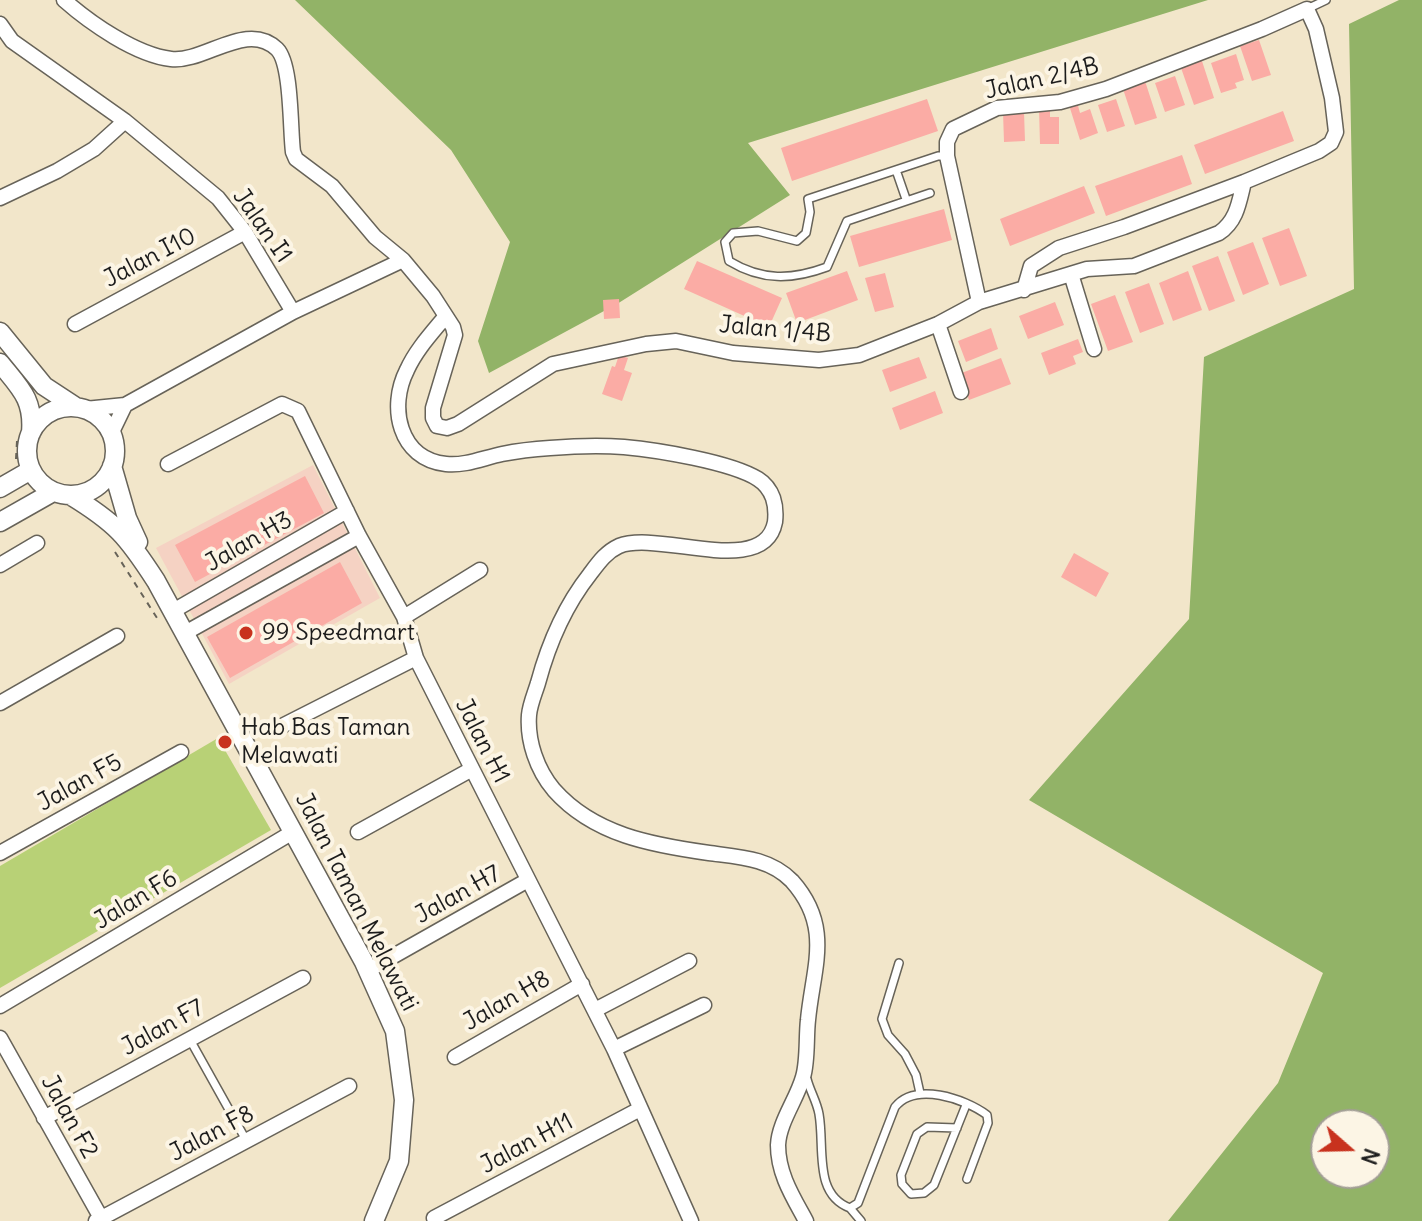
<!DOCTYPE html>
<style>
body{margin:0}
#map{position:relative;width:1422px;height:1221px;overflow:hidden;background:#f2e6ca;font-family:Delius,sans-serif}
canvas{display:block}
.north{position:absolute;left:1310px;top:1109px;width:80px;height:80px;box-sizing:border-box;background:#fcf5e5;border:2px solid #a29e95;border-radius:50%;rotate:110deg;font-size:22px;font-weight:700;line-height:32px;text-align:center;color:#1c1c1c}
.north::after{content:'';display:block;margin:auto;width:28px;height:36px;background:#c8321e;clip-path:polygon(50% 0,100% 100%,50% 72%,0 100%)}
</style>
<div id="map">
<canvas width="1422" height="1221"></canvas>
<div class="north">N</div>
</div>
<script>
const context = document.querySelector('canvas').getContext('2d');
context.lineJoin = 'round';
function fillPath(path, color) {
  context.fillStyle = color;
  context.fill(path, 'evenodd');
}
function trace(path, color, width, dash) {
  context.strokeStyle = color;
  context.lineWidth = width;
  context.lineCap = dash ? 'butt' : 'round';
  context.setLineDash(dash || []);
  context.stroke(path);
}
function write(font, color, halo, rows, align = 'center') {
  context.font = font + ' Delius,sans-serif';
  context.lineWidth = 8;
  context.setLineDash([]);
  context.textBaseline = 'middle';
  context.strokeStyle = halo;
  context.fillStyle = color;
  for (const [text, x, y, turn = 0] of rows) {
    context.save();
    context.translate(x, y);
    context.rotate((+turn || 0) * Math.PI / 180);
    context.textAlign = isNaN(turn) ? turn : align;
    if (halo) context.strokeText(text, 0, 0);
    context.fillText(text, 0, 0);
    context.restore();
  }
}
const built = new Path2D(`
 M313,465L380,598L229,684L156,548Z`);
const green = new Path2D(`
 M218,738L271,830L0,988V866Z`);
const forest = new Path2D(`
 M295,0H1208L748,143L790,195L617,304L489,373L478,341L510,242L451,150Z
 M1399,0H1422V1221H1168L1278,1083L1323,973L1029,800L1189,619L1204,357L1354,289L1349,24ZM1374,1125V1173H1326V1125Z`);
const building = new Path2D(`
 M1259,40L1271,75L1252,81L1240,46Z
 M1236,54L1244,80L1235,83L1237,88L1221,93L1211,63Z
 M1201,58L1214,98L1194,105L1180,65Z
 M1175,76L1185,105L1165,112L1155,83Z
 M1145,81L1157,118L1135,125L1123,89Z
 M927,99L938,131L792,181L781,148Z
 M1116,99L1125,126L1107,132L1098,105Z
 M1077,102L1080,113L1090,109L1098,133L1080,140L1069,105Z
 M1050,107V117H1059V144H1040L1039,108Z
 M1283,111L1294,141L1205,174L1194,145Z
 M1003,112H1024L1025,141L1004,142Z
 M1182,155L1192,184L1106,216L1095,186Z
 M1084,186L1095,213L1010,246L1000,219Z
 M944,209L952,240L859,267L850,236Z
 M1289,228L1307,276L1280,286L1262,238Z
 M1253,242L1269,284L1243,295L1227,252Z
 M1218,256L1235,301L1209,311L1192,266Z
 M697,261L782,298L769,327L684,289Z
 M847,271L858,300L797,323L786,293Z
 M1188,271L1202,310L1173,321L1159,283Z
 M885,273L894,307L875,312L865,278Z
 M1149,283L1164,324L1140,333L1125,292Z
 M1115,295L1133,342L1108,351L1091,304Z
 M619,299L620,318L604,319L603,300Z
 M1055,302L1064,325L1028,339L1019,316Z
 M991,328L998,349L966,362L958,341Z
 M1078,339L1083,352L1073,356L1076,364L1049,375L1041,353Z
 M619,355L628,358L624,370L632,373L622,401L602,394L612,366L615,367Z
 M919,357L927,378L890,392L882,370Z
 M1001,358L1011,384L969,400L959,374Z
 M935,391L943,413L900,430L892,408Z
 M305,476L324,513L195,582L175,545Z
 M1074,553L1109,573L1096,597L1061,577Z
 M340,562L362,603L230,678L207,637Z`);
const path = new Path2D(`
 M16,459L17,441
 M115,552L157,618`);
const lane = new Path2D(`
 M1307,9L1326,0
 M896,170L906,199
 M930,193L847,221L827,267C792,280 762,281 729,261L725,242L733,233L758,231L797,241L806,233L810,212L808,199L938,156H947
 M899,963L882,1019L888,1035L905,1054L916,1075L920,1093
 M189,1038L246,1140
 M807,1079C810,1091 817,1102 819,1114C825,1148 813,1194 850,1208L858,1203L895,1107C915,1082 964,1098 987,1115L988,1123L967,1179
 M957,1128L927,1127L917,1134L901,1175L902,1184L911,1194L924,1193L934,1185L966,1105
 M850,1208L861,1221`);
const street = new Path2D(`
 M64,0C90,23 136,55 171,59C204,63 247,20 277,49C292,64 290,129 293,152L296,159L332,186L375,237L403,260L433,296L453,327L455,335L433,408V418L437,426L447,428L458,424L553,364L646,344L676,341L733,353L819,360L859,355L938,324L979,302L1087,269L1134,266L1219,233C1237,221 1239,202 1244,182
 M0,24L12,41L125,121L218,198L245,232L293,312
 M0,198L57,171L94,149L125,121
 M1071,274L1094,349
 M979,302L947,156V142L953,129L997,108L1060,102L1106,89L1262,29L1307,9L1316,29L1332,98L1336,132L1331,143L1319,151L1244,182L1124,227L1059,248L1031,266L1024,290
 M445,317C431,334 416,350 407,370C388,407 399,459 446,464C465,466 483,458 502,454C517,451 534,449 550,448C574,446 600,445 624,447C657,450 731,462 758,479C766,484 770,490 773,498C776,507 776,513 775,522C764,579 659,530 619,546C606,552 599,562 590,574C564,607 549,642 538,683C535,693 530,704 529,715C527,741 537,770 554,790C594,835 652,845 709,853C739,857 770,858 792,881C833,927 813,967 808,1020C806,1037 808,1061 803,1077C797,1099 779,1122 778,1145C778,1174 793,1197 806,1221
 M75,324L245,232
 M938,324L961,392
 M85,409L125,405L293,312L403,260
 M111,434L125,405
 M168,464L282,404L298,411L359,536L404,617L416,658L614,1049L691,1221
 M0,565L37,543
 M173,611L347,511
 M404,617L480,570
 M185,633L359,536
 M0,703L117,636
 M282,726L416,658
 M358,832L472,769
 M0,853L181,752
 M367,971L528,880
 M0,1006L293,832
 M595,1010L689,961
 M0,1038L101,1218
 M614,1049L704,1005
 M455,1057L582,984
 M44,1118L303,978
 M434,1218L640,1109
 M96,1221L349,1086`);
const secondary = new Path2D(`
 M0,332L44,386L76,407
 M0,363C20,388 34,399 31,433
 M27 451a44 44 0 1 1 88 0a44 44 0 1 1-88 0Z
 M112,466L127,518L138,542
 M0,488L31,470
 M70,495C116,523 127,536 156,581L364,962L395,1031L404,1100L399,1161L374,1221
 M0,522L53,492`);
const markers = [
 [246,633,8,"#c8321e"],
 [225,742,8,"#c8321e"]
];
const streetNames = [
 ["Jalan 2/4B",1042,79,-13],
 ["Jalan I1",262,226,55],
 ["Jalan I10",150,258,-28],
 ["Jalan 1/4B",775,330,5],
 ["Jalan H3",249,542,-30],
 ["Jalan H1",482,741,63],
 ["Jalan F5",80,783,-29],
 ["Jalan H7",458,895,-29],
 ["Jalan F6",136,900,-31],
 ["Jalan Taman Melawati",356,902,63],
 ["Jalan H8",507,1001,-30],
 ["Jalan F7",163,1028,-29],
 ["Jalan F2",69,1117,61],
 ["Jalan F8",212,1134,-28],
 ["Jalan H11",527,1144,-28]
];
const poiNames = [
 ["99 Speedmart",262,633],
 ["Hab Bas Taman",241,728],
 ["Melawati",241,756]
];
fillPath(built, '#f5d2c3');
fillPath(green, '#b8d176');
fillPath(forest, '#92b367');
fillPath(building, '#fbaca5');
trace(lane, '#676359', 10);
trace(street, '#676359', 17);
trace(secondary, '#676359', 21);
trace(path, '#676359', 2, [6, 6]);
trace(lane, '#fff', 7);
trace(street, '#fff', 14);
trace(secondary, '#fff', 18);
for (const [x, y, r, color] of markers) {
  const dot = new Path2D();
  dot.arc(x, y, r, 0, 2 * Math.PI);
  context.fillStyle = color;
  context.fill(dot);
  trace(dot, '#fcf5e5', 3);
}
write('24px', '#1c1c1c', '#fcf5e5', streetNames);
write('24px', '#1c1c1c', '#fcf5e5', poiNames, 'left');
</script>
